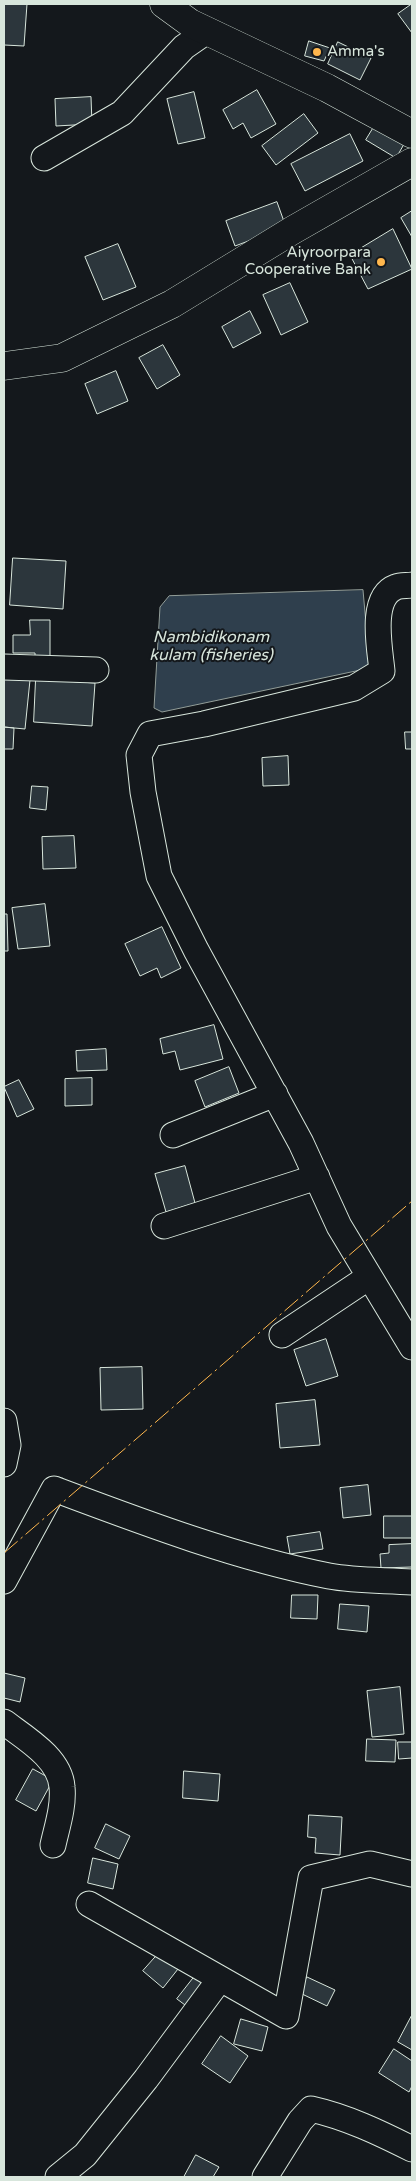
<!DOCTYPE html>
<style>
body{margin:0}
#map{position:relative;width:416px;height:2181px;overflow:hidden;background:#14181c;font-family:"Varela Round",sans-serif}
canvas{display:block}
.frame{position:absolute;inset:0;border:5px solid #d8e6dc;pointer-events:none}
</style>
<div id="map">
<canvas width="416" height="2181"></canvas>
<div class="frame"></div>
</div>
<script>
const context = document.querySelector('canvas').getContext('2d');
context.lineJoin = 'round';
function fillPath(path, color) {
  context.fillStyle = color;
  context.fill(path, 'evenodd');
}
function trace(path, color, width, dash) {
  context.strokeStyle = color;
  context.lineWidth = width;
  context.lineCap = dash ? 'butt' : 'round';
  context.setLineDash(dash || []);
  context.stroke(path);
}
function write(font, color, halo, rows, align = 'center') {
  context.font = font + ' "Varela Round",sans-serif';
  context.lineWidth = 4;
  context.setLineDash([]);
  context.textBaseline = 'middle';
  context.strokeStyle = halo;
  context.fillStyle = color;
  for (const [text, x, y, turn = 0] of rows) {
    context.save();
    context.translate(x, y);
    context.rotate((+turn || 0) * Math.PI / 180);
    context.textAlign = isNaN(turn) ? turn : align;
    if (halo) context.strokeText(text, 0, 0);
    context.fillText(text, 0, 0);
    context.restore();
  }
}
const water = new Path2D(`
 M363,590L370,668L162,712L154,708L160,607L169,596Z`);
const building = new Path2D(`
 M4,4H27L24,46L4,45Z
 M412,4V33L398,14Z
 M309,41L330,48L324,61L305,56Z
 M338,42L371,58L360,80L328,64Z
 M257,90L276,124L251,138L243,123L233,129L223,110Z
 M194,92L205,138L178,144L167,99Z
 M91,97L92,124L56,126L55,99Z
 M304,114L318,133L276,165L262,146Z
 M377,122L407,139L396,158L366,140Z
 M350,134L363,161L305,191L291,164Z
 M277,202L286,227L235,246L226,221Z
 M412,211V237L401,218Z
 M393,229L412,269L368,289L350,255Z
 M118,244L136,287L103,300L85,257Z
 M290,283L308,322L281,335L263,295Z
 M250,311L261,333L233,348L222,327Z
 M163,345L180,375L157,389L139,358Z
 M116,371L128,401L97,414L85,384Z
 M13,558L66,561L63,609L10,605Z
 M30,620H50V658H35V653H13V635H30Z
 M4,678L30,680L25,729L4,727Z
 M36,679L95,683L92,726L34,722Z
 M4,727L14,728L13,749H4Z
 M405,732H412V749H406Z
 M288,756L289,785L263,786L262,758Z
 M32,786L48,787L46,810L30,808Z
 M74,836L76,868L43,869L42,837Z
 M45,904L50,946L18,949L12,908Z
 M4,914H7L8,951H4Z
 M162,927L181,968L161,978L157,968L140,976L125,944Z
 M214,1025L223,1059L180,1070L175,1051L163,1054L160,1039Z
 M106,1049L107,1070L77,1071L76,1051Z
 M229,1067L239,1093L205,1107L195,1081Z
 M92,1078V1105L65,1106V1079Z
 M19,1080L34,1109L17,1117L4,1087Z
 M185,1166L195,1203L166,1212L155,1174Z
 M326,1339L338,1376L306,1386L294,1350Z
 M142,1367L143,1409L101,1410L100,1368Z
 M315,1400L320,1445L280,1448L276,1404Z
 M368,1485L371,1515L343,1518L340,1488Z
 M384,1516H412V1538H384Z
 M320,1532L323,1549L290,1554L287,1537Z
 M412,1544V1567L381,1568L380,1554L389,1553V1545Z
 M292,1595H318L317,1619L291,1618Z
 M340,1604L369,1606L367,1632L338,1629Z
 M4,1673L25,1678L20,1702L4,1698Z
 M400,1687L404,1734L372,1737L367,1691Z
 M367,1739L396,1740L395,1762L366,1761Z
 M398,1742H412V1758L399,1759Z
 M33,1769L53,1780L36,1811L16,1800Z
 M184,1771L220,1774L218,1801L183,1798Z
 M309,1815L342,1817L340,1855L315,1853L316,1838L308,1837Z
 M106,1824L130,1836L119,1859L95,1848Z
 M93,1858L118,1864L113,1889L88,1883Z
 M159,1953L178,1969L163,1988L143,1971Z
 M195,1976L210,1987L193,2011L177,1999Z
 M307,1977L335,1990L327,2006L300,1993Z
 M412,2015V2050L398,2042Z
 M241,2019L268,2027L262,2051L234,2044Z
 M221,2036L248,2056L230,2083L202,2064Z
 M394,2049L412,2061V2086L409,2092L379,2073Z
 M196,2155L219,2167L213,2177H184Z`);
const minor = new Path2D(`
 M44,158L122,113L184,47L207,31
 M412,585C408,586 401,585 396,587C369,597 380,649 382,671L354,688L204,724L150,734L139,755L143,792L159,876L196,950L301,1143L339,1226L412,1347
 M4,667L96,670
 M173,1135L275,1094
 M164,1226L317,1177
 M282,1335L369,1277
 M4,1421L8,1445L4,1464
 M4,1581L54,1489C142,1522 237,1558 329,1576C356,1581 385,1580 412,1582
 M4,1722C25,1738 60,1758 62,1787C64,1806 57,1827 53,1845
 M89,1904L286,2016L311,1878L370,1864L412,1874
 M58,2177L85,2155L146,2079L220,1979
 M265,2177L300,2121L311,2109C347,2117 380,2133 412,2149`);
const major = new Path2D(`
 M164,4L190,23L327,88L412,134
 M4,366L62,358L172,304L293,230L412,162`);
const power = new Path2D(`
 M4,1553L412,1201`);
const markers = [
 [317,52,5,"#ffb74d"],
 [381,262,5,"#ffb74d"]
];
const poiNames = [
 ["Amma's",327,52],
 ["Aiyroorpara",371,253,"right"],
 ["Cooperative Bank",371,270,"right"]
];
const waterNames = [
 ["Nambidikonam",211,638],
 ["kulam (fisheries)",211,656]
];
fillPath(water, '#2f3f4d');
trace(water, '#939e99', 1);
fillPath(building, '#2c363c');
trace(building, '#d8e6dc', 1);
trace(minor, '#d8e6dc', 27);
trace(major, '#d8e6dc', 29);
trace(minor, '#14181c', 25);
trace(major, '#14181c', 28);
trace(power, '#ffb74d', 1, [18, 4, 2.5, 4]);
for (const [x, y, r, color] of markers) {
  const dot = new Path2D();
  dot.arc(x, y, r, 0, 2 * Math.PI);
  context.fillStyle = color;
  context.fill(dot);
  trace(dot, '#14181c', 2);
}
write('15px', '#d8e6dc', '#14181c', poiNames, 'left');
write('italic 16px', '#d8e6dc', '#14181c', waterNames);
</script>
